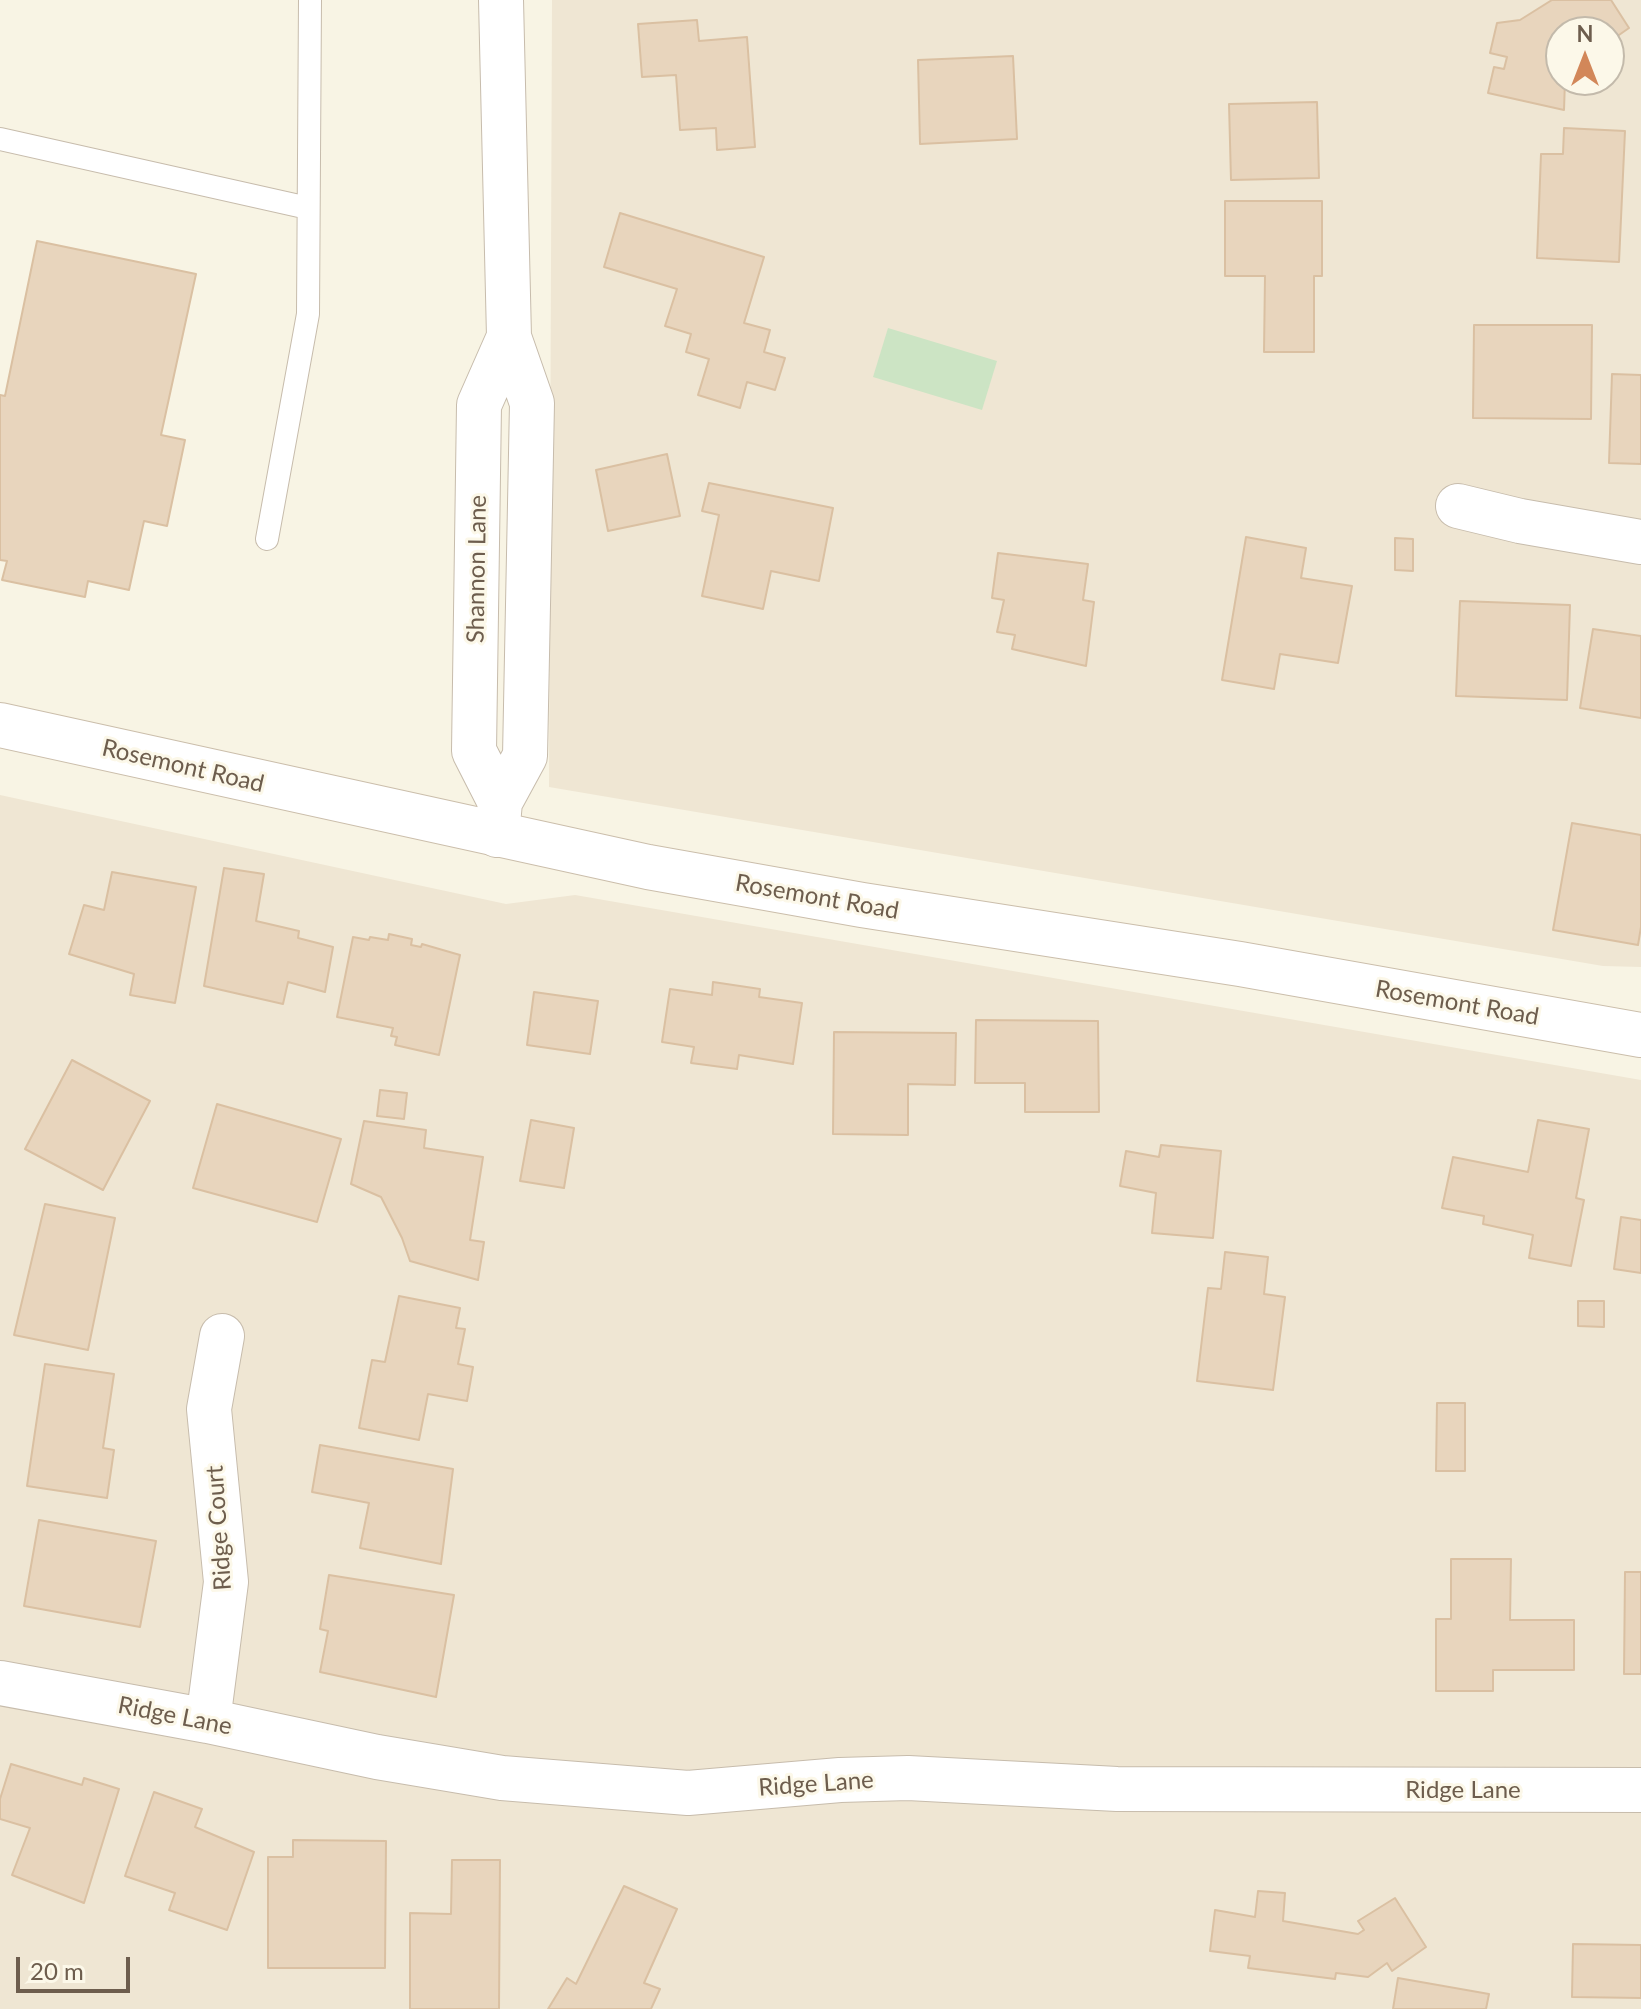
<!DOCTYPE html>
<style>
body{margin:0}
#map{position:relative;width:1641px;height:2009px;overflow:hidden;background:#f8f4e4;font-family:Lato,sans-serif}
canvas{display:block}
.north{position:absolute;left:1545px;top:16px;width:80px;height:80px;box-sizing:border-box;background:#fcf8e9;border:2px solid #c3baab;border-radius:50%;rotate:0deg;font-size:22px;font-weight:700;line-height:32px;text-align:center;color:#6d5d4d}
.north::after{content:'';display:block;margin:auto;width:28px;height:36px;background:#d28759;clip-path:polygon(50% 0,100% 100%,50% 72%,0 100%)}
.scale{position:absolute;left:16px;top:1957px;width:114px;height:36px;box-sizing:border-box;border:4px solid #6d5d4d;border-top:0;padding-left:10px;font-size:24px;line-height:28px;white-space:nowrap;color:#6d5d4d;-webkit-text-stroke:6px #fcf8e9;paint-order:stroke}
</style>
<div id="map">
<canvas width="1641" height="2009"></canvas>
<div class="north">N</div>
<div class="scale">20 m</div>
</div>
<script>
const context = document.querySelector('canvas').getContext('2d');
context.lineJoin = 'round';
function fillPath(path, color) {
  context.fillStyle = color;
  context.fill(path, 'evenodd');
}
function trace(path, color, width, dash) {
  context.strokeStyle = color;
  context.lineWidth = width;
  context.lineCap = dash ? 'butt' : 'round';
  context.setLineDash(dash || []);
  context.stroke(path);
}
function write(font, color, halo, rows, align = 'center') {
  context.font = font + ' Lato,sans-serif';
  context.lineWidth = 6;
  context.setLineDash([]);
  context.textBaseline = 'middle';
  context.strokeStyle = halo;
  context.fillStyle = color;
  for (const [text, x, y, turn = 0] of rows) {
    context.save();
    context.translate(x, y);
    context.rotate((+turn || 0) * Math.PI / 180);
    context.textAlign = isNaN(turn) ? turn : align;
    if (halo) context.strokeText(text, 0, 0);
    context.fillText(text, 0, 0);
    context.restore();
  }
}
const residential = new Path2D(`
 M552,0H1641V967L1603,966L549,787ZM1561,32H1609V80H1561Z
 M0,795L506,904L575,895L1641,1080V2009H0Z`);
const green = new Path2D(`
 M888,328L997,361L982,410L873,377Z`);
const building = new Path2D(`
 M1552,0H1611L1629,28L1609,42V32H1561V80H1565L1564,110L1488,93L1494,67L1504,69L1507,57L1490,53L1497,23L1520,20Z
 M697,20L699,41L747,37L755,147L717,150L716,128L680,130L676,75L642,77L638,24Z
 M1013,56L1017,139L920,144L918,60Z
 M1317,102L1319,178L1231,180L1229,104Z
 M1564,128L1625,131L1619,262L1537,258L1541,154H1563Z
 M1225,201H1322V276H1314V352H1264L1265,276H1225Z
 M620,213L764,257L744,323L770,330L764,352L785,358L775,390L747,382L740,408L698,395L709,359L686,352L691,334L665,326L677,289L604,267Z
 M37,241L196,274L161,435L185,440L167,526L144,521L129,590L88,581L85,597L2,580L7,561L0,560V395L5,396Z
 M1474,325H1592L1591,419L1473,418Z
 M1612,374L1641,375V464L1609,463Z
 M667,454L680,516L608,531L596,470Z
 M709,483L833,508L819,581L771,571L763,609L702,596L719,515L702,511Z
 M1246,537L1306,548L1301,578L1352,586L1338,663L1280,654L1274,689L1222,680Z
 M1395,538L1413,539V571L1395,570Z
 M998,553L1088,564L1083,600L1094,602L1086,666L1012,649L1015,635L997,632L1004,600L992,598Z
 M1460,601L1570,605L1567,700L1456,696Z
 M1593,629L1641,636V718L1580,708Z
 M1572,823L1641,835V927L1638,945L1553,930Z
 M224,868L264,874L256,921L299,931L298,938L333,947L325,992L288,982L283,1004L204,986Z
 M112,872L196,887L175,1003L130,995L134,974L69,954L84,905L104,910Z
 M389,934L412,939L411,945L421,947L422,944L460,955L439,1055L395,1045L397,1037L391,1036L393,1028L337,1017L353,937L369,940L370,937L388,940Z
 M713,982L760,989L759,997L802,1003L793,1064L739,1055L737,1069L691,1063L694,1047L662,1042L670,989L712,995Z
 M534,992L598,1001L590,1054L527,1045Z
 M976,1020L1098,1021L1099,1112H1025V1083H975Z
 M834,1032L956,1033L955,1085L908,1084V1135L833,1134Z
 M72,1060L150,1101L103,1190L25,1149Z
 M380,1090L407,1093L404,1119L377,1116Z
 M217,1104L341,1139L317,1222L193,1188Z
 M531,1120L574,1128L564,1188L520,1181Z
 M1538,1120L1589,1129L1576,1198L1584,1200L1571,1266L1529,1258L1533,1235L1483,1224L1484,1216L1442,1208L1453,1157L1528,1172Z
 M364,1121L426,1130L424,1148L483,1157L470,1240L484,1242L478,1280L410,1261L402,1238L381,1197L351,1184Z
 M1161,1145L1221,1151L1213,1238L1152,1233L1156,1193L1120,1186L1126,1151L1159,1157Z
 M45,1204L115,1218L88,1350L14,1335Z
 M1621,1217L1641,1220V1273L1614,1269Z
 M1225,1252L1268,1257L1264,1294L1285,1297L1273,1390L1197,1381L1208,1288L1221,1289Z
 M399,1296L460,1308L456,1328L465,1329L458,1364L473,1367L467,1401L428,1394L419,1440L359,1428L372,1360L385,1362Z
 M1578,1301H1604V1327L1578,1326Z
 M45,1364L114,1374L103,1448L114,1450L107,1498L27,1486Z
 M1437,1403H1465V1471H1436Z
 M320,1445L453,1469L441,1564L360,1548L369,1503L312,1492Z
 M39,1520L156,1541L140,1627L24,1606Z
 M1451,1559H1511L1510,1620H1574V1670H1493V1691H1436V1619H1451Z
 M1625,1572H1641V1674H1624Z
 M329,1575L454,1595L436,1697L320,1672L328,1631L320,1629Z
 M11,1764L82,1785L84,1778L119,1789L84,1903L12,1875L30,1828L0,1819V1799Z
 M154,1792L202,1809L195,1827L254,1852L227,1930L169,1910L175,1893L125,1876Z
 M293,1840L386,1841L385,1968H268V1857H293Z
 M452,1860H500L499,2009H410V1913L451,1914Z
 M624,1886L677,1909L644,1983L660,1989L651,2009H548L567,1978L576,1984Z
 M1258,1891L1285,1893L1283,1921L1358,1934L1364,1930L1358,1921L1395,1898L1426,1947L1392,1971L1387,1963L1368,1977L1336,1973L1335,1979L1248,1968L1250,1956L1210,1951L1215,1910L1255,1917Z
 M1573,1944L1641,1945V1998L1572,1997Z
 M1398,1978L1489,1994L1486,2009H1393Z`);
const service = new Path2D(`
 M0,139L308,208
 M267,539L308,314L310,0`);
const minor = new Path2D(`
 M1458,506L1520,521L1641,542
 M500,802L474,751L479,405L509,337
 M497,835L500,802L525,756L532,403L509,337L501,0
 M0,1683L208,1721L377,1757L502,1778L688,1793L840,1780L908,1778L1117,1789L1641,1790
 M208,1721L226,1582L209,1409L222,1336`);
const secondary = new Path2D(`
 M0,725L648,867L862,905L1240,964L1641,1035`);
const streetNames = [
 ["Shannon Lane",477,569,-89],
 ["Rosemont Road",183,766,13],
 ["Rosemont Road",817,897,10],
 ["Rosemont Road",1457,1003,10],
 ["Ridge Court",219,1528,-94],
 ["Ridge Lane",175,1716,11],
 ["Ridge Lane",816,1784,-4],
 ["Ridge Lane",1463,1790]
];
fillPath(residential, '#efe6d3');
fillPath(green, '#cce4c4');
fillPath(building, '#e8d5bd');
trace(building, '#dac0a2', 2);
trace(service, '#c7bcac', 24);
trace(minor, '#c7bcac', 46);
trace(secondary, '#cbbeab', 46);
trace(service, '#fff', 22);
trace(minor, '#fff', 44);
trace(secondary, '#fff', 44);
write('24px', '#6d5d4d', '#fcf8e9', streetNames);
</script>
